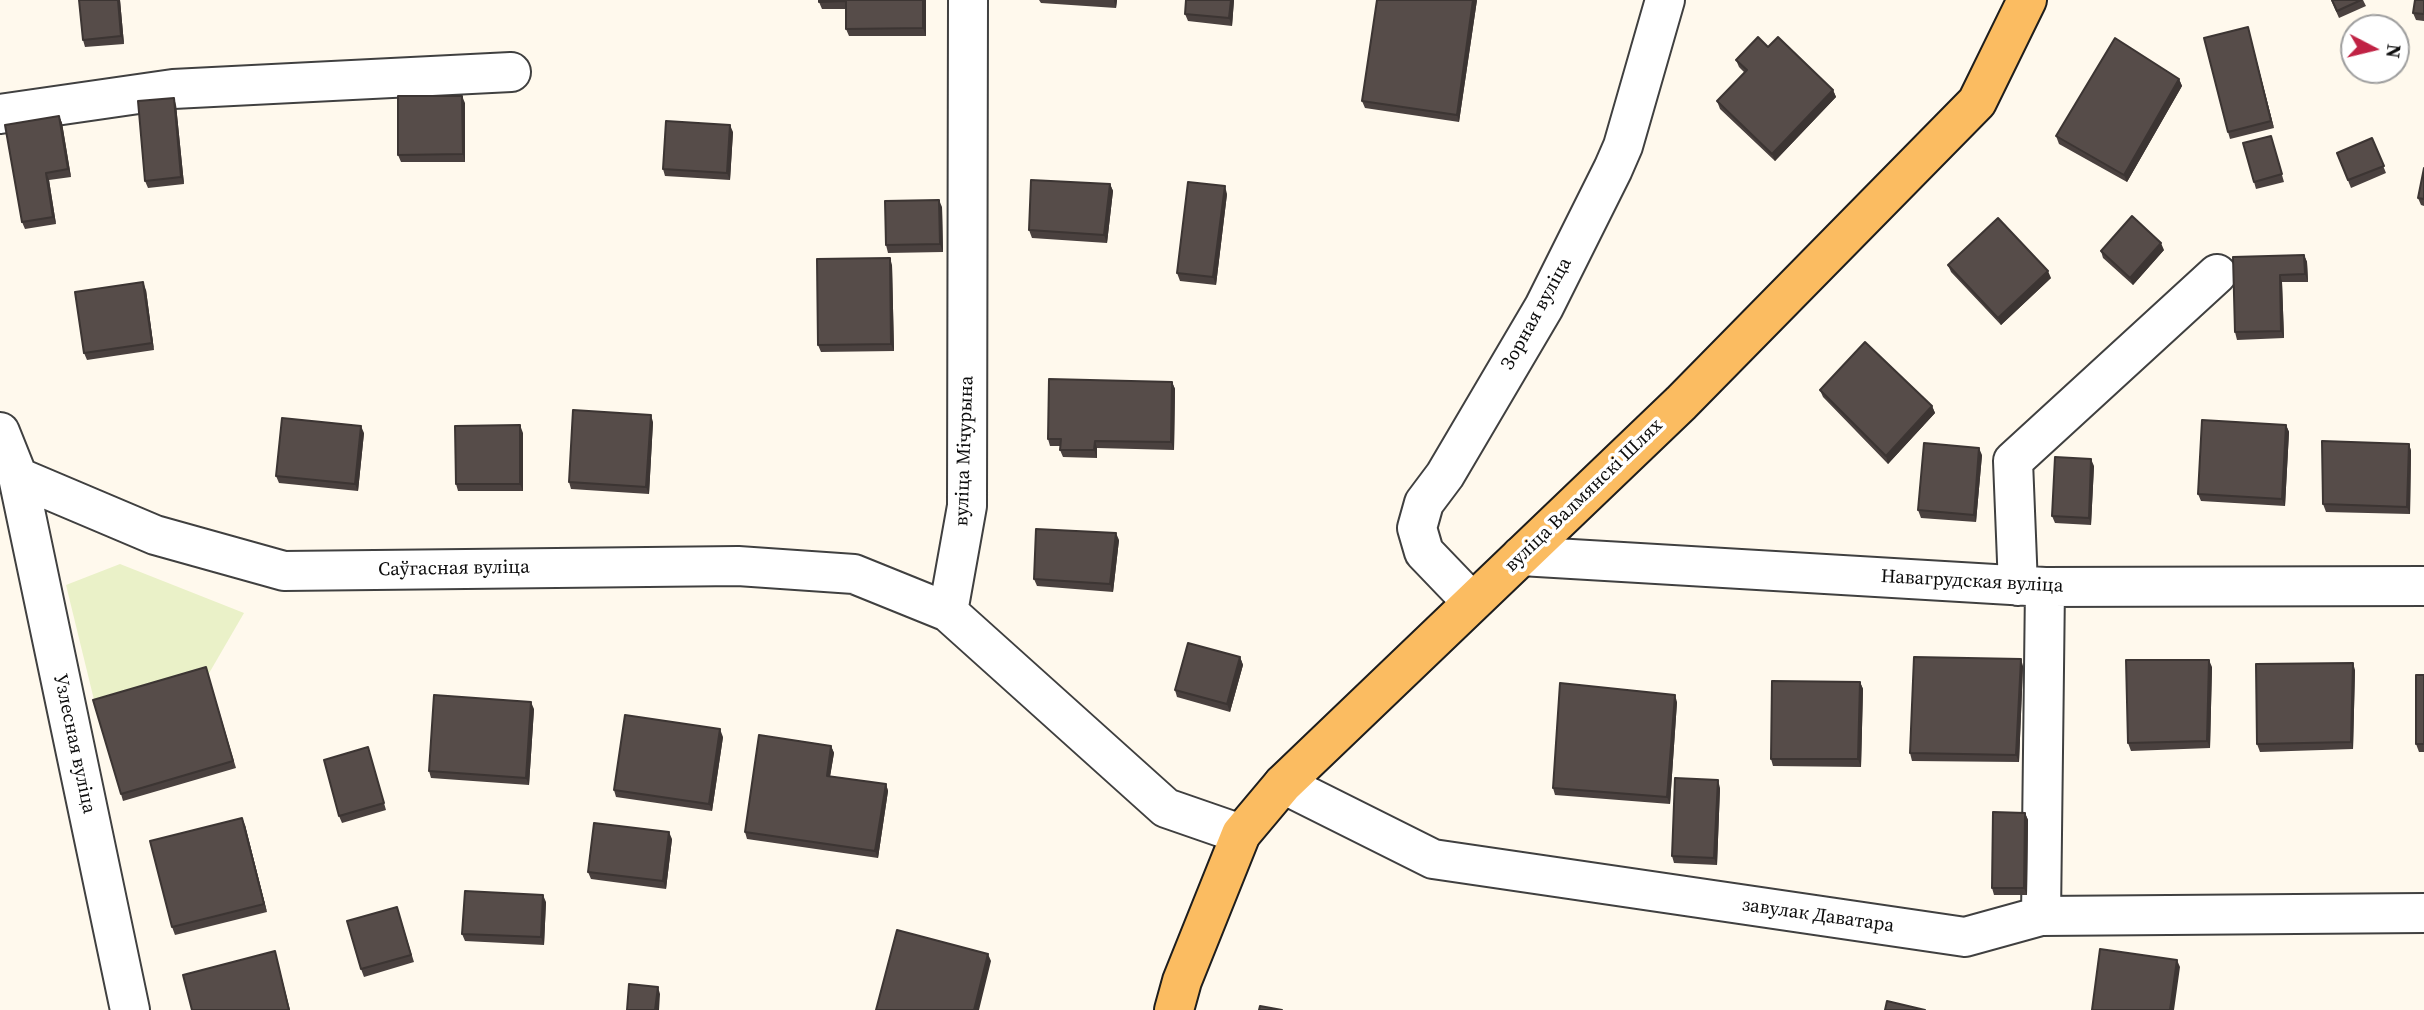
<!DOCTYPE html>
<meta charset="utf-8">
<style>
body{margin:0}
#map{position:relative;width:2424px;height:1010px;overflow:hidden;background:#fff9ed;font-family:"Source Serif 4",serif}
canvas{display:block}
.north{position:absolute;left:2340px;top:14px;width:70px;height:70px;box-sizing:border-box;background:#fff;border:2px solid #9e9e9e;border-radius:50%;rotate:97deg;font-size:19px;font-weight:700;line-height:28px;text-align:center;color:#0d0d0d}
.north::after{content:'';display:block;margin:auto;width:24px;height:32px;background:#c02244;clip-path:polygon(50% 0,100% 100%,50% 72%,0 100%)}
</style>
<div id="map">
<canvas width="2424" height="1010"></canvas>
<div class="north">N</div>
</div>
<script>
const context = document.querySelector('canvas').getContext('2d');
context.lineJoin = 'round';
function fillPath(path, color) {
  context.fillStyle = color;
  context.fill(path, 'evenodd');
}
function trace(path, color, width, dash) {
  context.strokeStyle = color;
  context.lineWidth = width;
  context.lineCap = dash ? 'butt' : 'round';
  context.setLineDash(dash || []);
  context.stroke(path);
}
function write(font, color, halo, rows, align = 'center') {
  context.font = font + ' "Source Serif 4",serif';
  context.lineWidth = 7;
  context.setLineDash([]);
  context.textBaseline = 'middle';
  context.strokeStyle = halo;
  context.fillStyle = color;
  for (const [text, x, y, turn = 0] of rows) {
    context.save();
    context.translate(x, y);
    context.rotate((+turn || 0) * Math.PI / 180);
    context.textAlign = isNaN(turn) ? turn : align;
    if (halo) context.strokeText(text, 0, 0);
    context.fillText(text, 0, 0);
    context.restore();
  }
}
const pitch = new Path2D(`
 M120,564L244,613L208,675L96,708L66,585Z`);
const minor = new Path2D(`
 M0,114L173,89L511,72
 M0,432L18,477L130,1010
 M18,477L155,535L284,571L738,566L854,574L948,612L1166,808L1241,834
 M1521,556L2045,587L2424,586
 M2018,586L2013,461L2217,274
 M1472,602L1424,552L1417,528L1424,503L1445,475L1544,307L1613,169L1623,146L1665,0
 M948,612L967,506L968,0
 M1283,784L1433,859L1965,937L2041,916L2045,587
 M2041,916L2424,913`);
const major = new Path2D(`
 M1174,1010L1182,981L1241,834L1283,784L1681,403L1977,102L2027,0`);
const wall = new Path2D(`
 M79,0H120L124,44L85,47L83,40Z
 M926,0V36H849L846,29V9H822L819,2Z
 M1039,0H1117L1116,8L1041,3Z
 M1186,0H1234L1232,26L1188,21L1185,14Z
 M1477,0L1459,122L1365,108L1362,101Z
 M2331,0H2363L2366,6L2339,18Z
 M2424,0V21L2416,20L2413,13Z
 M2248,27L2274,128L2230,139L2228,132Z
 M1768,47L1833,90L1836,97L1775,161L1720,109L1717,101L1745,73L1739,67L1736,60Z
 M2179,79L2182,86L2127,182L2059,144L2056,136Z
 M465,103V162H401L398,155Z
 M176,105L184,184L148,188L145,181Z
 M59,116L62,123L71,177L49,180L56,224L25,229L22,222Z
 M733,132L730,180L665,176L663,169Z
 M2271,136L2284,182L2256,189L2254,182Z
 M2372,138L2386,173L2351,188L2337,153Z
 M2424,168V206L2421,205L2418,198Z
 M1110,184L1113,191L1107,243L1032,238L1029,230Z
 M1227,194L1216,285L1180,281L1177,273Z
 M942,207L943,252L888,253L886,245Z
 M2164,250L2133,285L2103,258L2101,251Z
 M2304,255L2307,262L2308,282H2282L2284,338L2237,340L2235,332L2233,257Z
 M892,265L894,351L821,352L818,345Z
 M1948,265L2051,278L2001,325L1951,272Z
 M146,290L154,350L87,360L84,353Z
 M1172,382L1175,389L1174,450L1097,448V458L1063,457L1060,450V446H1050L1048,439Z
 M1820,390L1932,406L1935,413L1888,464L1823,397Z
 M653,422L649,494L571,489L569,482Z
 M2286,425L2289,432L2285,506L2201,501L2198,494Z
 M364,433L358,491L279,483L276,476Z
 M523,433V491H458L456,484Z
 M2409,444L2411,451L2410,514L2326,512L2323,504Z
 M1982,455L1976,522L1921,518L1918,510Z
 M2094,466L2091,525L2055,523L2052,516Z
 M1119,540L1113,592L1037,586L1034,579Z
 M1240,657L1243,665L1230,712L1177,697L1175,690Z
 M2023,666L2019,762L1912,761L1910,753Z
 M206,667L236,768L123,801L121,794Z
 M2212,667L2210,748L2131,751L2128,743Z
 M2355,670L2353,749L2260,752L2257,744Z
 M2424,675V752H2419L2416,744Z
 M1860,682L1863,689L1861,767L1773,766L1771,759Z
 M1677,702L1670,804L1555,795L1553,788Z
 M534,709L529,785L431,778L429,771Z
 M723,737L712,811L616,797L614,790Z
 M831,746L834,753L830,776L886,784L888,791L878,858L747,839L745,832Z
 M368,747L386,810L342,823L339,816Z
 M1720,788L1717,865L1674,863L1672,856Z
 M2025,813L2028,820L2027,895H1994L1992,888Z
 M245,825L267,912L175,935L172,927Z
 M672,839L666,889L591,879L588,872Z
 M546,902L544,945L465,941L462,934Z
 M399,914L414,962L364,977L361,969Z`);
const shadedWall = new Path2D(`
 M118,0H120L124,44L121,36Z
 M923,0H926V36L923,28Z
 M1114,0H1117L1116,8L1114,1Z
 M1231,0H1234L1232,26L1229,18Z
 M1473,0H1477L1459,122L1457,115Z
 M2248,27L2250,35L2274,128L2271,121Z
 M2179,79L2182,86L2127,182L2124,175Z
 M1833,90L1836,97L1775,161L1772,154Z
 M462,96L465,103V162L463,154Z
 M174,98L176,105L184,184L181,177Z
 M59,116L62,123L71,177L68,169Z
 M730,125L733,132L730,180L727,173Z
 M46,173L49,180L56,224L53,217Z
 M1110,184L1113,191L1107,243L1104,235Z
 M1225,186L1227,194L1216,285L1213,277Z
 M939,200L942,207L943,252L940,244Z
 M2161,243L2164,250L2133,285L2130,278Z
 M2304,255L2307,262L2308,282L2305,274Z
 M890,258L892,265L894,351L891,344Z
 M2048,271L2051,278L2001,325L1998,318Z
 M2280,275L2282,282L2284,338L2281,331Z
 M143,282L146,290L154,350L152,343Z
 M1172,382L1175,389L1174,450L1171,442Z
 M1932,406L1935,413L1888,464L1886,456Z
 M651,415L653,422L649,494L646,487Z
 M520,425L523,433V491L520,484Z
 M2286,425L2289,432L2285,506L2282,499Z
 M361,426L364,433L358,491L355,484Z
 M1095,441L1097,448V458L1094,450Z
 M2409,444L2411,451L2410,514L2407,507Z
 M1979,448L1982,455L1976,522L1974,515Z
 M2091,459L2094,466L2091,525L2089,518Z
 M1116,533L1119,540L1113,592L1110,584Z
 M1240,657L1243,665L1230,712L1227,704Z
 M2021,659L2023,666L2019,762L2016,755Z
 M2209,660L2212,667L2210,748L2207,741Z
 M2353,663L2355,670L2353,749L2351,742Z
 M1860,682L1863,689L1861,767L1858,759Z
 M1675,695L1677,702L1670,804L1667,797Z
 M531,702L534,709L529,785L526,778Z
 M720,729L723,737L712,811L709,804Z
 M831,746L834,753L829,783L827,776Z
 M1718,780L1720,788L1717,865L1714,858Z
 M886,784L888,791L878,858L875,851Z
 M2025,813L2028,820L2027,895L2024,888Z
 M242,818L245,825L267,912L264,904Z
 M669,832L672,839L666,889L663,881Z
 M543,895L546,902L544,945L541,937Z
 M275,951L277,959L290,1010H289Z
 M988,954L991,961L979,1010H974Z
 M2177,960L2180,967L2174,1010H2170Z
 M658,987L660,994L659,1010H655Z`);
const building = new Path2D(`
 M79,0H118L121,36L83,40Z
 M819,0H923V28L846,29V1L819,2Z
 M1186,0H1231L1229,18L1185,14Z
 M1377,0H1473L1457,115L1362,101Z
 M2332,0H2361L2337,11Z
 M2415,0H2424V14L2413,13Z
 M2248,27L2271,121L2228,132L2204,38Z
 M1758,37L1768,47L1778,37L1833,90L1772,154L1717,101L1747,70L1736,60Z
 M2115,38L2179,79L2124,175L2056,136Z
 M398,96H462L463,154L398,155Z
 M174,98L181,177L145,181L138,101Z
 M59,116L68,169L46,173L53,217L22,222L5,125Z
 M666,121L730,125L727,173L663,169Z
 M2271,136L2282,174L2254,182L2243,143Z
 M2372,138L2384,166L2348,180L2337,153Z
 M2424,168V199L2418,198Z
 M1031,180L1110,184L1104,235L1029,230Z
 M1188,182L1225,186L1213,277L1177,273Z
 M939,200L940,244L886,245L885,201Z
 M2132,216L2161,243L2130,278L2101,251Z
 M1998,218L2048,271L1998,318L1948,265Z
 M2304,255L2305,274L2280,275L2281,331L2235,332L2233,257Z
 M890,258L891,344L818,345L817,259Z
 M143,282L152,343L84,353L75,292Z
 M1865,342L1932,406L1886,456L1820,390Z
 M1049,379L1172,382L1171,442L1095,441L1094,450H1060L1061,439H1048Z
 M573,410L651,415L646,487L569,482Z
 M282,418L361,426L355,484L276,476Z
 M2202,420L2286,425L2282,499L2198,494Z
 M520,425V484H456L455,426Z
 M2322,441L2409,444L2407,507L2323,504Z
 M1924,443L1979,448L1974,515L1918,510Z
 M2055,457L2091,459L2089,518L2052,516Z
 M1036,529L1116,533L1110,584L1034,579Z
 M1188,643L1240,657L1227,704L1175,690Z
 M1914,657L2021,659L2016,755L1910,753Z
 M2126,660H2209L2207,741L2128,743Z
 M2353,663L2351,742L2257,744L2256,664Z
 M206,667L233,761L121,794L93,700Z
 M2416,675H2424V744H2416Z
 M1772,681L1860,682L1858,759H1771Z
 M1560,683L1675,695L1667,797L1553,788Z
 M434,695L531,702L526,778L429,771Z
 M625,715L720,729L709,804L614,790Z
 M759,735L831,746L827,776L886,784L875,851L745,832Z
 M368,747L384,803L339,816L324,760Z
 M1675,778L1718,780L1714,858L1672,856Z
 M1993,812L2025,813L2024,888H1992Z
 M242,818L264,904L172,927L150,841Z
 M594,823L669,832L663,881L588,872Z
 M465,891L543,895L541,937L462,934Z
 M397,907L411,955L361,969L347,921Z
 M897,930L988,954L974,1010H876Z
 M2100,949L2177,960L2170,1010H2092Z
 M275,951L289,1010H192L183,975Z
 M629,984L658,987L655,1010H627Z
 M1887,1001L1925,1010H1885Z
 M1260,1006L1282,1010H1259Z`);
const streetNames = [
 ["Зорная вуліца",1537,314,-61],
 ["вуліца Мічурына",965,451,-88],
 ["вуліца Валмянскі Шлях",1584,496,-44],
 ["Саўгасная вуліца",454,569,-1],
 ["Навагрудская вуліца",1972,582,3],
 ["Узлесная вуліца",74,744,78],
 ["завулак Даватара",1818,916,8]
];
fillPath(pitch, '#eaf1c8');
trace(minor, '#404040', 42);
trace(major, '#1e1e1e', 42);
trace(minor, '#fff', 38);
trace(major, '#fbbc61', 38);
fillPath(wall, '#4a413f');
fillPath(shadedWall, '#3c3533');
fillPath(building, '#564c49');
trace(building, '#3c3533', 2);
write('19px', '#0d0d0d', '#fff', streetNames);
</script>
